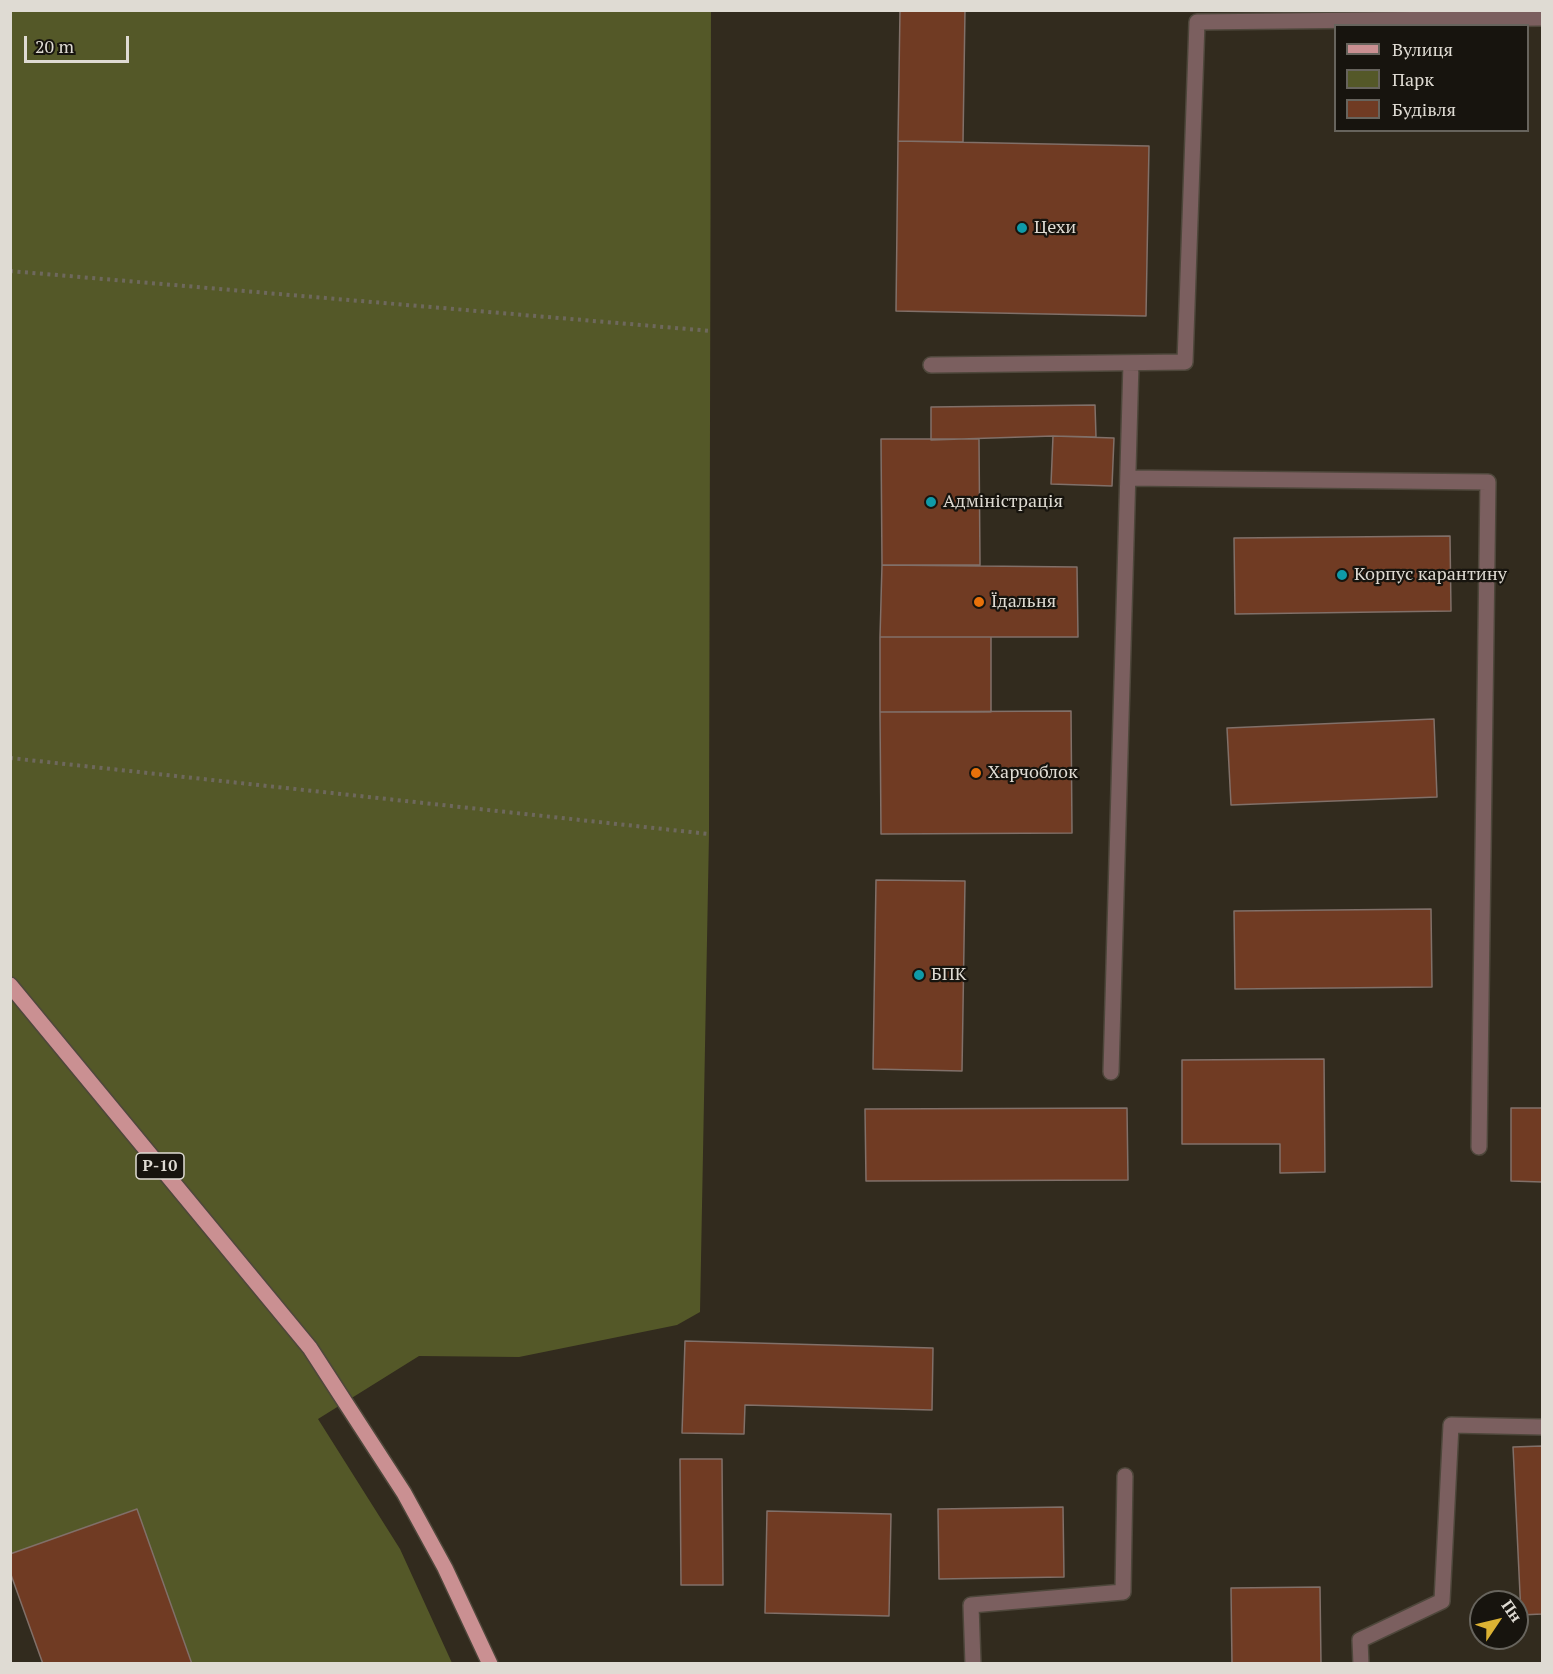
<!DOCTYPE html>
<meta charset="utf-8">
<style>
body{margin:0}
#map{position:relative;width:1553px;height:1674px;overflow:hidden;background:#322b1e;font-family:"PT Serif",serif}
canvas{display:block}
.frame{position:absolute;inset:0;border:12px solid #dfdbd3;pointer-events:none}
.legend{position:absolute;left:1334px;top:24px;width:195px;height:108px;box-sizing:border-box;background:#17140e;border:2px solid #67645d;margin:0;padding:8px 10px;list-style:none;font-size:18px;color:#dfdbd3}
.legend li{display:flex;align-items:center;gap:12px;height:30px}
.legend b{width:30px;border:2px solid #67645d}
.north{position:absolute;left:1469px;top:1590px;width:60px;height:60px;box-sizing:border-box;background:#17140e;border:2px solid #67645d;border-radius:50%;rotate:55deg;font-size:16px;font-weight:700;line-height:24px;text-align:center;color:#dfdbd3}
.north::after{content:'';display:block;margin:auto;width:21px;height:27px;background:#dcb233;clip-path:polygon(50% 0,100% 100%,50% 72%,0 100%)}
.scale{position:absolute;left:24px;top:36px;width:105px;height:27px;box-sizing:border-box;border:3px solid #dfdbd3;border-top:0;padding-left:8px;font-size:18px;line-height:21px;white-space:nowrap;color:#dfdbd3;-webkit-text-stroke:4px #17140e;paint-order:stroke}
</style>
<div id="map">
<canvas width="1553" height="1674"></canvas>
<div class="frame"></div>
<ul class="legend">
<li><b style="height:8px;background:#ca9092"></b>Вулиця</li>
<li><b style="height:16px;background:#545828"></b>Парк</li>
<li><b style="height:16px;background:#703b23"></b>Будівля</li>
</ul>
<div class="north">Пн</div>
<div class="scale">20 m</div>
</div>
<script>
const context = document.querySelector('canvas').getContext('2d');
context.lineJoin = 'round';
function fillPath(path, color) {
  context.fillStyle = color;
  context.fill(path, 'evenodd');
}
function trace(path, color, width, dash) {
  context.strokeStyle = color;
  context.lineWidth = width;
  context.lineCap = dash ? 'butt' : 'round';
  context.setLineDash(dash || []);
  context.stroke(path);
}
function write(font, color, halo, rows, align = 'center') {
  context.font = font + ' "PT Serif",serif';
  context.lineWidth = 4.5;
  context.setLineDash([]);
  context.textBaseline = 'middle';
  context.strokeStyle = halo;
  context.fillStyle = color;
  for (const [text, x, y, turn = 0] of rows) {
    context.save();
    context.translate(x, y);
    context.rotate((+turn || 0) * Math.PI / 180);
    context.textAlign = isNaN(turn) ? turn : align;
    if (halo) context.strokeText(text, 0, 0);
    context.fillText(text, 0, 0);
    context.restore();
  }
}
const green = new Path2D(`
 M11,11H711L709,834L700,1312L677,1325L519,1357L419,1356L318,1419L400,1549L452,1663H192L136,1509L11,1554Z`);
const building = new Path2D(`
 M900,10H965L963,142L898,141Z
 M898,141L1149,146L1146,316L896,311Z
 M1095,405L1096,437L1053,436L931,440V407Z
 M1053,436L1114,438L1112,486L1051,484Z
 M881,439H979L980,565H882Z
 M1450,536L1451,611L1235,614L1234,538Z
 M882,565L1077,567L1078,637H880Z
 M880,637H991V712H880Z
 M1071,711L1072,833L881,834L880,712Z
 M1434,719L1437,797L1231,805L1227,728Z
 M876,880L965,881L962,1071L873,1069Z
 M1431,909L1432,987L1235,989L1234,911Z
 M1324,1059L1325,1172L1280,1173V1144H1182V1060Z
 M1127,1108L1128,1180L866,1181L865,1109Z
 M1511,1108H1542V1182L1511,1181Z
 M685,1341L933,1348L932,1410L745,1405L744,1434L682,1433Z
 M1542,1446V1614L1521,1615L1513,1447Z
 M680,1459H722L723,1585H681Z
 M1063,1507L1064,1577L939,1579L938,1509Z
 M137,1509L192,1664H43L10,1572V1554Z
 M767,1511L891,1514L889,1616L765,1613Z
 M1320,1587L1321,1664H1232L1231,1588Z`);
const path = new Path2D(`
 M10,271L711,331
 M10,758L709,834`);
const service = new Path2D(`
 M931,365L1185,362L1197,22L1542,18
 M1128,478L1488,482L1479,1147
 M1111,1072L1131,363
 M973,1664L971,1605L1123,1592L1125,1476
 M1361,1664L1360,1640L1442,1601L1451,1425L1542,1427`);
const primary = new Path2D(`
 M10,985L310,1348L404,1493L445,1568L490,1664`);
const markers = [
 [1022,228,6,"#0f9aa8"],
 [931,502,6,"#0f9aa8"],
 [1342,575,6,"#0f9aa8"],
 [979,602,6,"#e8710a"],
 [976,773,6,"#e8710a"],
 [919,975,6,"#0f9aa8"]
];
const shields = [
 [160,1166,48]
];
const shieldNames = [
 ["Р-10",160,1166]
];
const poiNames = [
 ["Цехи",1034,228],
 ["Адміністрація",943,502],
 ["Корпус карантину",1354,575],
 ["Їдальня",991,602],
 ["Харчоблок",988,773],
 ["БПК",931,975]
];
fillPath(green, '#545828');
fillPath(building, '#703b23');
trace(building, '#817069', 1.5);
trace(service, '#4e473b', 18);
trace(primary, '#4e473b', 18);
trace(path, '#6e685d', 4, [3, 4.5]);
trace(service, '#7b5f5f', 15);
trace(primary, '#ca9092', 15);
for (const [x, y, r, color] of markers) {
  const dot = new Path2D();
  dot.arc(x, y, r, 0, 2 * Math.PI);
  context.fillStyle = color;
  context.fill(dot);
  trace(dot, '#17140e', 2);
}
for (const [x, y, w] of shields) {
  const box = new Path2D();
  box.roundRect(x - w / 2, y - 13, w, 26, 4.5);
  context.fillStyle = '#17140e';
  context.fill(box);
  trace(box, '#dfdbd3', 1.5);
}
write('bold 16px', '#dfdbd3', null, shieldNames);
write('18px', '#dfdbd3', '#17140e', poiNames, 'left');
</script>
